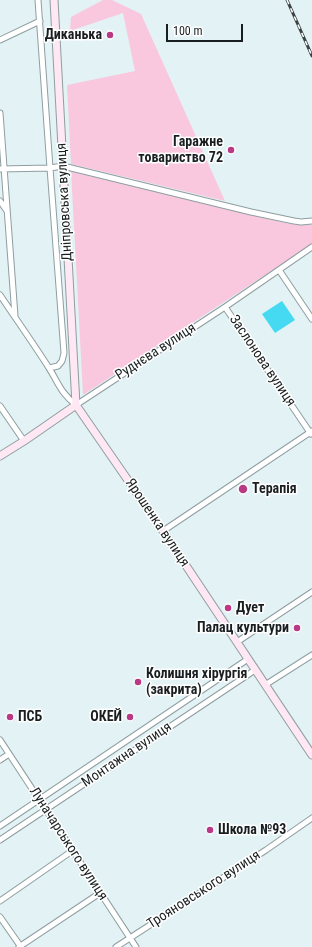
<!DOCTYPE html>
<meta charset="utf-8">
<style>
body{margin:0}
#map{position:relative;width:312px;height:947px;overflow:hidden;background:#e2f2f5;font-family:"Roboto Condensed",sans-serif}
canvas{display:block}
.scale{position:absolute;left:166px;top:24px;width:77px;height:18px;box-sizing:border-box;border:2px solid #191f20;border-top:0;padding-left:5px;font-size:12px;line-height:14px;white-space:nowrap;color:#191f20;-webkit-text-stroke:3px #fff;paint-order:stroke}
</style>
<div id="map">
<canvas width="312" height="947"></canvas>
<div class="scale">100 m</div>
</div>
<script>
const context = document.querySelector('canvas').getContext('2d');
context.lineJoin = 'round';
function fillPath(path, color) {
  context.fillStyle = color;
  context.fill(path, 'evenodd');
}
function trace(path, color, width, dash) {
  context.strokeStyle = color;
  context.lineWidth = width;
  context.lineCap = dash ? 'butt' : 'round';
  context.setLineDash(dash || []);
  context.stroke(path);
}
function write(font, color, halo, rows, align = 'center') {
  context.font = font + ' "Roboto Condensed",sans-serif';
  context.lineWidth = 3;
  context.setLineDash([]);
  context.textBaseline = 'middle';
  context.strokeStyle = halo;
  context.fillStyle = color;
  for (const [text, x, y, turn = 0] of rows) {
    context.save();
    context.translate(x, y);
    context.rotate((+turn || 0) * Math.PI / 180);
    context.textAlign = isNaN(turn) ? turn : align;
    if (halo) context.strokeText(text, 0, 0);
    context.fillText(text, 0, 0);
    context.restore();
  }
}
const green = new Path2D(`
 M103,0H112L141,14L225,201L71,164L67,85L135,71L123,13L70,31L71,17Z
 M71,171L285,223L299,225H312V244L83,395Z`);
const water = new Path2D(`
 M282,301L295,320L275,333L262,314Z`);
const street = new Path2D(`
 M38,0L50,168L64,353L62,361L58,366L49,368
 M0,40L40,21
 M0,113L15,316
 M0,169L50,168L63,166L251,212L294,221L301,222L312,221
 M0,201L7,211
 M279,270L312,319
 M0,295C16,319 33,343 49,368C59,384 60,392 76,405L225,307L312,247
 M225,307L311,434
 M0,406L24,441
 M163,531L312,431
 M237,642L312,592
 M265,685L312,655
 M0,740L136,947
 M0,760L9,754
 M0,826L248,659
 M0,840L255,670
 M0,901L72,851
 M0,917L21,947
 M19,947L100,893
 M116,947L266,850L312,818`);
const secondary = new Path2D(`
 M54,0L76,405
 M76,405L163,531L312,755
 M0,456L24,441L76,405`);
const rail = new Path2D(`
 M287,0L312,56`);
const markers = [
 [110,35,4,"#ba3984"],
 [231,150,4,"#ba3984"],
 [243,489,5,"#ba3984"],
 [228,608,4,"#ba3984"],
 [297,628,4,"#ba3984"],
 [138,682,4,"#ba3984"],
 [10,717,4,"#ba3984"],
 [130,717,4,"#ba3984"],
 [210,830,4,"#ba3984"]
];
const poiNames = [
 ["Диканька",102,35,"right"],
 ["Гаражне",223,142,"right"],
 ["товариство 72",223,158,"right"],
 ["Терапія",252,489],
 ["Дует",236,608],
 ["Палац культури",289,628,"right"],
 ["Колишня хірургія",146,674],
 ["(закрита)",146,690],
 ["ПСБ",18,717],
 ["ОКЕЙ",122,717,"right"],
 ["Школа №93",218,830]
];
const streetNames = [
 ["Дніпровська вулиця",65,202,-93],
 ["Руднєва вулиця",156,352,-33],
 ["Заслонова вулиця",262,361,56],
 ["Ярошенка вулиця",157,523,56],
 ["Монтажна вулиця",127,755,-34],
 ["Луначарського вулиця",68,844,57],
 ["Трояновського вулиця",204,890,-33]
];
fillPath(green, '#f9c8df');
fillPath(water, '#45daf1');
trace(street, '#8f9ea0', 7);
trace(secondary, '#8f9ea0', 9);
trace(street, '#fff', 5);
trace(secondary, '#ffe8f3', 7);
trace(rail, '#3c4345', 3);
trace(rail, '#fff', 1.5, [4.5]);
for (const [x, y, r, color] of markers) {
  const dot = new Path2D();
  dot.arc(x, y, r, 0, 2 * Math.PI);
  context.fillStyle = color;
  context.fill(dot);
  trace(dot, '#fff', 1.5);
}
write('bold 14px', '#191f20', '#fff', poiNames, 'left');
write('14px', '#191f20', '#fff', streetNames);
</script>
